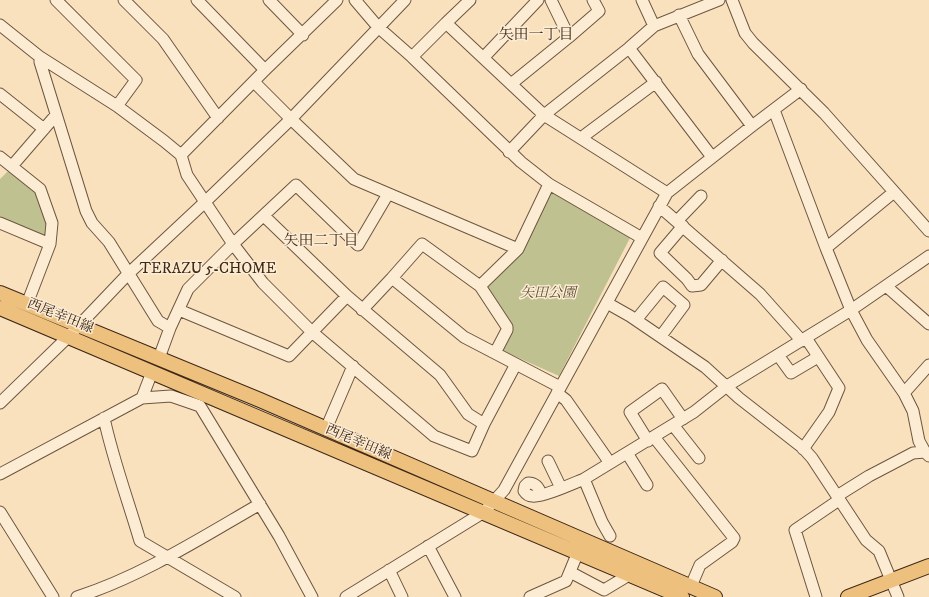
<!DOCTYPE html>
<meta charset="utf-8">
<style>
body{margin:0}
canvas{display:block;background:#fae1bd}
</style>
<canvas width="929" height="597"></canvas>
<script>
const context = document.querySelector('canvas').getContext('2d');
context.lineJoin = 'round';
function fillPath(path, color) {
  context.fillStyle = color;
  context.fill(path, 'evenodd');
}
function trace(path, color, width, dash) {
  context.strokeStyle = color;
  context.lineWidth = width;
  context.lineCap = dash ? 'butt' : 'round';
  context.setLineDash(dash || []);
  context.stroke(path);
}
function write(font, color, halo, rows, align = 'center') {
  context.font = font + ' "IM FELL DW Pica","Noto Serif JP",serif';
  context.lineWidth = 3;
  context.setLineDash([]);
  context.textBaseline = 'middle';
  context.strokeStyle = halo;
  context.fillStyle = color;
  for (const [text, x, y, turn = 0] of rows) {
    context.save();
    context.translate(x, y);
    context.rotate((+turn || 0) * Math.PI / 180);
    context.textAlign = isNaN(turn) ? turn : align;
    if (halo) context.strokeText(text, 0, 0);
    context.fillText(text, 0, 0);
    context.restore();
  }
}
const green = new Path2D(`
 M9,170L37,192L46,221V234L42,235L0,217V179Z
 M551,192L630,238L559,376L501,350L513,327L487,288L523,252Z`);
const minor = new Path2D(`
 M56,0L136,80L117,106
 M124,0L163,39L218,118
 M197,0L265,70
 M269,0L303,35
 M355,0L378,27L412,57L521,162L549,184L642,238
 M470,0L446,23L544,115L667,193
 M551,0L569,37L599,11L593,0
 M642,0L654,26
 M732,0L745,33L753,43L824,113L929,231
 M679,15L698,54L752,126
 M0,25L40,57L117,106L164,141L181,155L187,175L233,244L263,283L312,332L434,436L472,451L484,424L516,364
 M629,48L712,157
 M40,57V62L86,211L92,223L109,242L158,321L170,328
 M412,57L446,23
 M484,57L538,0
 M254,82L291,119L354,179L518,249
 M511,84L569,37
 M0,94L44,129
 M774,110L826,248L851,310L867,340L904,393L913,411L919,441L925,452L929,456
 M581,138L656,82
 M509,152L544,115L629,48L654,26L719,0
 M181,155L265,70L337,0
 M0,157L40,189L52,223L50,244L27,304
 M12,166L56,115
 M659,206L760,294L802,341
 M264,216L347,296L440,375L468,414L484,424
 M677,221L701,196
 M0,223L50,244
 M683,226L660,253L687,279L692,286L701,285L722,260
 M826,248L894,192
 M392,278L422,244L480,286
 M886,286L929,324
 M607,303L630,316L705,367L739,398L803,448L812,458L866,540L879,551L898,597
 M179,310L289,356L347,296
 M362,310L392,278L464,337L560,387
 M636,320L663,287L684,305L661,336
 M495,353L507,330V327L480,286L518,249L549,184
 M778,355L791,373L818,357
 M159,358L170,328L188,289L233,244L296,185L358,245L388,194
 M557,393L566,400L610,463
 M904,393L929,365
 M142,398L152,372
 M0,403L68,337L128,274L205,202L291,119L405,0
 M104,418C113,460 128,500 140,541L235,597
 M673,425L699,458
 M326,429L353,366
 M654,437L734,538L732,542L700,565L691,586
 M648,441L630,412L662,389L683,419
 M803,449L829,412L839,388L806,338
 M627,453L647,485
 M548,461L561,488
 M0,474L142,398L171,396L200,406L279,536L312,597
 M584,479L602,522L610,536
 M541,495C539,487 536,483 528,483L525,486L524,491C526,494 528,496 532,496C541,498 574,483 584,479L694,412L727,386L851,310L929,256
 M837,496L869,476L913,453L925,452
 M0,512L53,597
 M428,546L455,597
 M389,570L402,597
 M570,572L604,590L629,575
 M77,597C142,576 201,538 260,504
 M346,597L484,512L504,490L667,193L752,126L801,89
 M530,597L566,581L578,552
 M816,597L795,530L839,500`);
const major = new Path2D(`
 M0,293L260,400L715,597
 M0,308L682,597
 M848,597L929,566`);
const parkNames = [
 ["矢田公園",548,294]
];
const streetNames = [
 ["西尾幸田線",60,317,22],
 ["西尾幸田線",358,443,23]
];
const neighbourhoodNames = [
 ["矢田一丁目",536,36],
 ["矢田二丁目",321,242],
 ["TERAZU 5-CHOME",208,270]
];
fillPath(green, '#bfc290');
trace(minor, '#6d5641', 13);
trace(major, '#3e2818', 16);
trace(minor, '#fcecd4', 11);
trace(major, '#edc07e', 14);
write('italic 14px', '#5e4e36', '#fcecd4', parkNames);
write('14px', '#3e2818', '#fcecd4', streetNames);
write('15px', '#3e2818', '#fcecd4', neighbourhoodNames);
</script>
